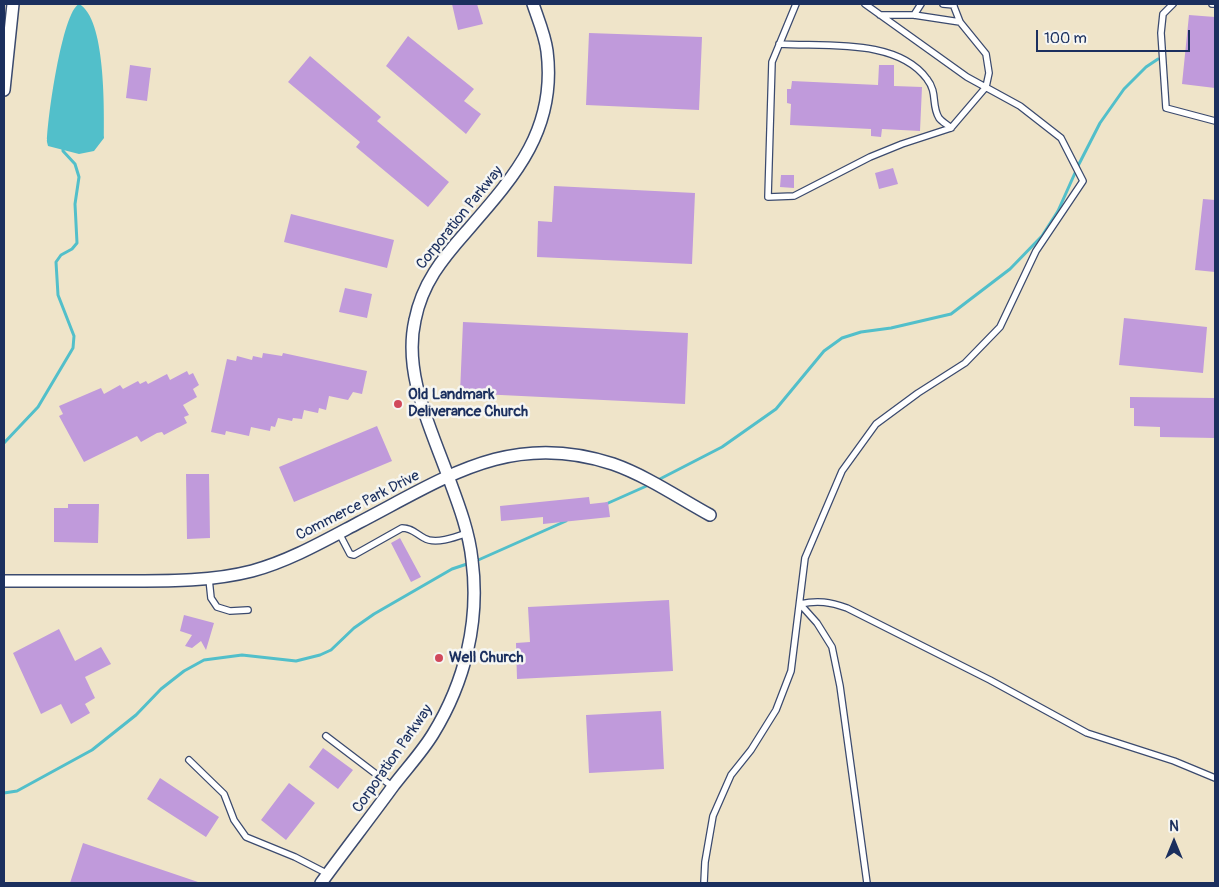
<!DOCTYPE html>
<style>
body{margin:0}
#map{position:relative;width:1219px;height:887px;overflow:hidden;background:#efe4c9;font-family:Pangolin,sans-serif}
canvas{display:block}
.frame{position:absolute;inset:0;border:5px solid #1b2f5e;pointer-events:none}
.north{position:absolute;left:1149px;top:817px;width:50px;height:50px;-webkit-text-stroke:4px #f6f6f2;paint-order:stroke;rotate:0deg;font-size:14px;font-weight:700;line-height:20px;text-align:center;color:#1b2f5e}
.north::after{content:'';display:block;margin:auto;width:18px;height:22px;background:#1b2f5e;clip-path:polygon(50% 0,100% 100%,50% 72%,0 100%)}
.scale{position:absolute;left:1036px;top:30px;width:154px;height:22px;box-sizing:border-box;border:2px solid #1b2f5e;border-top:0;padding-left:6px;font-size:15px;line-height:18px;white-space:nowrap;color:#1b2f5e;-webkit-text-stroke:4px #f6f6f2;paint-order:stroke}
</style>
<div id="map">
<canvas width="1219" height="887"></canvas>
<div class="frame"></div>
<div class="north">N</div>
<div class="scale">100 m</div>
</div>
<script>
const context = document.querySelector('canvas').getContext('2d');
context.lineJoin = 'round';
function fillPath(path, color) {
  context.fillStyle = color;
  context.fill(path, 'evenodd');
}
function trace(path, color, width, dash) {
  context.strokeStyle = color;
  context.lineWidth = width;
  context.lineCap = dash ? 'butt' : 'round';
  context.setLineDash(dash || []);
  context.stroke(path);
}
function write(font, color, halo, rows, align = 'center') {
  context.font = font + ' Pangolin,sans-serif';
  context.lineWidth = 5;
  context.setLineDash([]);
  context.textBaseline = 'middle';
  context.strokeStyle = halo;
  context.fillStyle = color;
  for (const [text, x, y, turn = 0] of rows) {
    context.save();
    context.translate(x, y);
    context.rotate((+turn || 0) * Math.PI / 180);
    context.textAlign = isNaN(turn) ? turn : align;
    if (halo) context.strokeText(text, 0, 0);
    context.fillText(text, 0, 0);
    context.restore();
  }
}
const water = new Path2D(`
 M79,4C106,18 104,110 104,138L94,151L79,154L48,146L47,142C47,121 62,12 79,4Z`);
const stream = new Path2D(`
 M4,443L38,407L73,348L74,336L58,295L56,262L61,255L72,249L77,243L75,204L79,177L75,164L63,151V148
 M656,481L722,447L776,409L824,351L842,338L861,332L891,328L951,314L1010,269L1042,236L1058,211L1079,164L1100,123L1124,89L1146,67L1158,59
 M606,504L651,484
 M476,561L566,521
 M4,793L17,791L92,750L136,715L161,689L184,671L204,660L242,655L296,661L320,655L331,650L354,628L374,614L452,569L470,563`);
const building = new Path2D(`
 M452,4H477L483,24L458,30Z
 M1189,15L1215,17V88L1182,84Z
 M589,33L702,37L699,110L586,105Z
 M408,36L474,89L464,101L481,114L466,134L386,66Z
 M310,56L381,117L377,121L449,182L428,207L356,147L360,142L288,82Z
 M130,65L151,68L147,101L126,98Z
 M879,65H894V86L922,87L920,131L882,129L881,137L871,136V129L790,125L791,104L787,103V89H791L792,81L878,85Z
 M893,168L898,184L879,189L875,173Z
 M781,175H794V188L780,187Z
 M554,186L695,193L692,264L537,257L538,221L552,222Z
 M1203,199L1215,200V272L1195,270Z
 M291,214L394,240L387,268L284,242Z
 M345,288L372,294L367,318L339,312Z
 M1124,318L1207,327L1203,373L1119,365Z
 M463,322L688,333L685,404L460,393Z
 M263,353L282,356L283,353L367,371L362,394L353,392L348,400L329,396L326,410L319,408L318,413L304,410L302,419L293,418L292,421L278,418L275,427L271,426L270,431L251,427L249,436L226,431L225,435L211,432L227,359L236,361L237,356L252,360L253,356L262,358Z
 M187,371L189,375L193,373L199,385L193,389L197,397L183,405L189,415L184,417L187,423L164,435L162,432L157,433L141,442L137,436L84,462L59,416L63,414L59,406L101,388L104,394L120,385L123,389L138,381L140,384L146,381L148,384L167,374L170,380Z
 M1130,397L1215,398V438L1160,437V427L1134,426V408H1130Z
 M377,426L392,461L294,502L279,467Z
 M186,474H209L210,538L187,539Z
 M589,497L590,504L608,502L610,517L543,524V517L501,521L500,506Z
 M68,504H99L98,543L54,542V508H68Z
 M400,538L421,577L411,582L391,543Z
 M669,600L673,671L517,679L516,643L530,642L528,607Z
 M184,615L214,623L206,650L201,641L192,648L185,646L192,635L180,631Z
 M59,629L75,661L101,647L111,664L85,677L95,698L85,704L90,713L71,724L61,704L41,714L13,653Z
 M661,711L664,769L589,773L586,715Z
 M323,748L353,770L338,789L309,767Z
 M160,778L219,817L206,837L147,799Z
 M289,783L315,803L286,840L261,820Z
 M83,843L198,882V883H70Z`);
const service = new Path2D(`
 M796,4L772,62L768,197L794,196L870,157L902,144L951,128
 M943,4L954,5
 M1173,4L1163,14L1161,33L1166,108L1215,121
 M1212,4H1215
 M880,15H914L960,22
 M914,15L921,4
 M779,44C825,47 897,38 927,79C938,93 931,105 939,118C942,122 948,125 951,128L986,87L989,73L986,54L960,22L953,4
 M339,533L350,554L354,555L402,528C412,528 416,534 424,538C435,545 456,537 467,533
 M209,579L211,598L217,607L230,611L248,610
 M326,736L393,787
 M189,760L224,794L234,820L246,837L295,857L328,874
 M704,883L705,862L713,816L731,775L751,750L776,710L791,671L805,558L842,471L876,424L918,393L965,363L1000,327L1036,251L1083,181L1061,138L1020,106L967,77L865,4
 M867,883L840,686L832,647L817,623L800,604C818,600 830,602 847,608L990,680L1087,733L1174,761L1215,778`);
const minor = new Path2D(`
 M4,90L13,4
 M4,581C43,581 82,581 121,581C165,581 209,582 252,571C289,561 324,541 358,523C445,478 511,430 613,464C647,476 679,498 710,515
 M321,883C345,850 370,818 394,785C407,768 422,752 433,734C465,682 480,621 472,560C469,531 458,503 448,476C430,426 403,373 415,320C422,284 442,259 466,232C514,177 557,130 547,51C545,35 538,19 533,4`);
const markers = [
 [398,404,5,"#d1495b"],
 [439,658,5,"#d1495b"]
];
const streetNames = [
 ["Corporation Parkway",460,218,-51],
 ["Commerce Park Drive",358,506,-27],
 ["Corporation Parkway",393,759,-55]
];
const poiNames = [
 ["Old Landmark",408,395],
 ["Deliverance Church",408,412],
 ["Well Church",449,658]
];
fillPath(water, '#52bfca');
trace(stream, '#52bfca', 3);
fillPath(building, '#c09adb');
trace(service, '#3b4a6e', 8);
trace(minor, '#3b4a6e', 14);
trace(service, '#fff', 5.5);
trace(minor, '#fff', 11);
for (const [x, y, r, color] of markers) {
  const dot = new Path2D();
  dot.arc(x, y, r, 0, 2 * Math.PI);
  context.fillStyle = color;
  context.fill(dot);
  trace(dot, '#f6f6f2', 2);
}
write('15px', '#1b2f5e', '#f6f6f2', streetNames);
write('bold 15px', '#1b2f5e', '#f6f6f2', poiNames, 'left');
</script>
